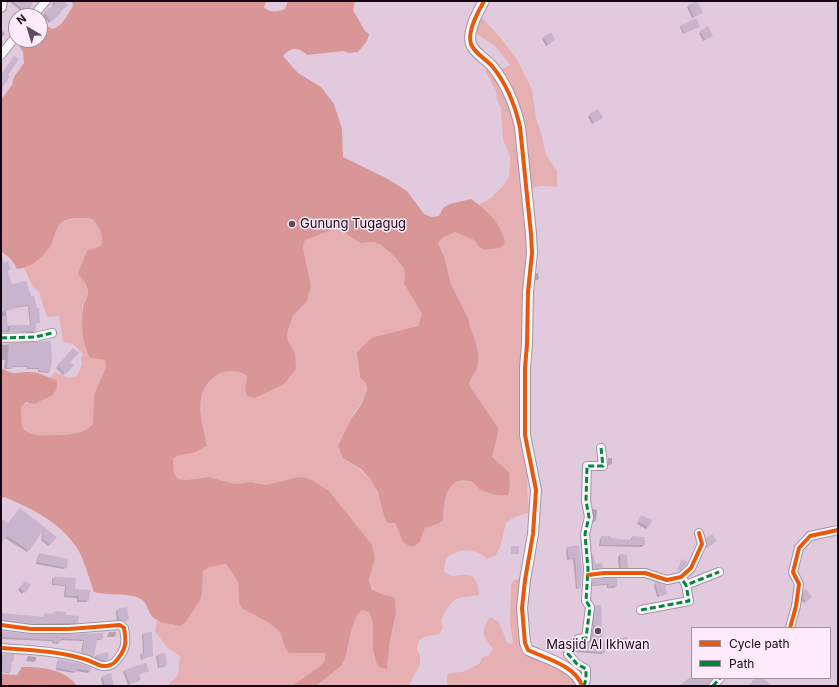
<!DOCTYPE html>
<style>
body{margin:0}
#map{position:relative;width:839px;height:687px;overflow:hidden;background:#e1cade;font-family:Inter,sans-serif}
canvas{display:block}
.frame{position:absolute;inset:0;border:2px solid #140713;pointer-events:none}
.legend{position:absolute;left:691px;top:627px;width:140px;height:52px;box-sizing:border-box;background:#ffeafc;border:1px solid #a18f9f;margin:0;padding:5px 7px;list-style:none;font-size:12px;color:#140713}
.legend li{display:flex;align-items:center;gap:8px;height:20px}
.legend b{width:20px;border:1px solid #a18f9f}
.north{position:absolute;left:8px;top:8px;width:40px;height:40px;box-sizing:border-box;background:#ffeafc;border:1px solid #a18f9f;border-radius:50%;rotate:322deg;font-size:11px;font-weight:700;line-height:16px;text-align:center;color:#140713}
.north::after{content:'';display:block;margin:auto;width:14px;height:18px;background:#5c4b5a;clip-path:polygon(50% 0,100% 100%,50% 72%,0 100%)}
</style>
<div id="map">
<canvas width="839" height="687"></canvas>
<div class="frame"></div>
<ul class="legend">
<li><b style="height:5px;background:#e8590c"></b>Cycle path</li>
<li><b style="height:5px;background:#00873e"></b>Path</li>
</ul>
<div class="north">N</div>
</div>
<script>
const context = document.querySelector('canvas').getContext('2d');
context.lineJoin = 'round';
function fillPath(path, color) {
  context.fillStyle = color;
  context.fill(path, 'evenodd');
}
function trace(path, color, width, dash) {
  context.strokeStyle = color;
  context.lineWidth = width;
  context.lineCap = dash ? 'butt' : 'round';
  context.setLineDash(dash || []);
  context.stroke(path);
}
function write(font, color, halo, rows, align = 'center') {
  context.font = font + ' Inter,sans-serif';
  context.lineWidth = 3;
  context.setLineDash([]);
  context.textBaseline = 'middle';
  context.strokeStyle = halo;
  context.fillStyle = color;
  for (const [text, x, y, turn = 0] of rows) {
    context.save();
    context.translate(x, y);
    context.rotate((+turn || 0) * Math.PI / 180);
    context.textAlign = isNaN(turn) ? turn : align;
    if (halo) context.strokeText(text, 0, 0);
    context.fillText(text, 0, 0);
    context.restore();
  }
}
const green = new Path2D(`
 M481,17L500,37L517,60L532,89L536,118L541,133L546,155L557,171V187C542,185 536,185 523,193L528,249L522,312L523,424L521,446L526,459L528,472L527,490L529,509L528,513L517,516L506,522L501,545L496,555L487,559C475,547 459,548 446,558L444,571C446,572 447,574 450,575C454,577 459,575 463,575C475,573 479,584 479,595C452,599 454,596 441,620L443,627L440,634L426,636L419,640L417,649L420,656V664L409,686H316L341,666L345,659L352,628L357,615L362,610L369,612L373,618V655L380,668L387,669L390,641L396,613L395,598C366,589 367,586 375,559L302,477L266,485L251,482L235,484L209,477L186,480L179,479L174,474L173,459L179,455L194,453L207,446C203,424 192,395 213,378C216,376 219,373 223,372C233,371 239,370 247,376L245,390L247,396L295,353L288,341L287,333L293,316L307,301L311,287L303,247L305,240L338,228L360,243L374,242L381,245L396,258L405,270L404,284L422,314L418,326L374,337L365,382C369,399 357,405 351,419C347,426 345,449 343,458C357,467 372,477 378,493C382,503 382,514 388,523H395L403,542H420L425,528L438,524L443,520C444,506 444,482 461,481C468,481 471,481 476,484L509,472L492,457L499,429L469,385C470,378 475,374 477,368C482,355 472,336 469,324V320L451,284L444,256L438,243L442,238L455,232L474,240L478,246L488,212L479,205L491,198L503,186L509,176L510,164V156L503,140L501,108L497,100L496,91L485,70L490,68L495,73L510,65L495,46L477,34V25Z
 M78,218L92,219C95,223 100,228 102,232C106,244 89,269 84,280L88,294L82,307L90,358L105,360L106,367L94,395L93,424L88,430L72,435H33L27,432L22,427L21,407L57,382L50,378L55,372L69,378L77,376L82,364L81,359L83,354L73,344L63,342L59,316L47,317L39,292L33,287L24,268L36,261L51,245L58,226L63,221Z
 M226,564L238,582L239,604L243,609L269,623L280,632L285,648L325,653V660L320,666L292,686H167L178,675L180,656L168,648L155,632L157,620L173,625L186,622L202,594L203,571L210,567Z
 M522,578L524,648L548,664L568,674L573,679L575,686H447V674C454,672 455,673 461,672C467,671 474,666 480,663L482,657L489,655L493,649C483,636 480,632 490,617L499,622L507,642L511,644L513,642L510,623L511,585L514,580Z`);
const forest = new Path2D(`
 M72,1H266L264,8C272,13 277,12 285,9L288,1H355L353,10L365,31L369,34L367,41L358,52L350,53L343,51L307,55C298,47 292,46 283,56L298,73L321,87L334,104L342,129L343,157L386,178L407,191L424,214L431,217L439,216L443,208L450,204L471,199C486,209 503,225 505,244L499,248L485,250L478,246L474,240L455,232L442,238L438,243L444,256L451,284L469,320V324C473,336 482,355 477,368C475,374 470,378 469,385L499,429L492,457L509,472L510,487L508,495C500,496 489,494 481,490C477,488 475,482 469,481C445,476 444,503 443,520L438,524L425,528L420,542L414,546H409L403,542L395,523H388L384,516L378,492L371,480L361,469L343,458L338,446L351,419L362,403L367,389L365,382L360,377L357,352L368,341L374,337L418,326L422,314L404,284L405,270L396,258L381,245L374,242L360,243L338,228L305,240L303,247L311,287L307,301L293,316L287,333L288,341L295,353L296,369L284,384L255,398L247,396L245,390L247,376C239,370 232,371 223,372C219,373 216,376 213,378C192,395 203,424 207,446L194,453L179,455L173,459L174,474L179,479L186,480L209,477L235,484L251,482L266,485L294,478L302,477L310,479L329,491L372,545L375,559L369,580L372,589L380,593L395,598L396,613L390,641L387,669L380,668C366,650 379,630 369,612L362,610L357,615L352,628L345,659L341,666L316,686H292L320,666L325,660V653H289L285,648L280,632L269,623L243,609L239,604L238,582L226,564L210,567L203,571L202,594L200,600L186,622L180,626C171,624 156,623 151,615C147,609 147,603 141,599C128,592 108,596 94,592C90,580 83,557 77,548C60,522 31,508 4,497L1,499V368C15,376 15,372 29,372C39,372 48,377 57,381V388L53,395L34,404L26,402L21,407L22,427C25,430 28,433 32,434C38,436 45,435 51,435C66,435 82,436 93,424L94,395L106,367L105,360L90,358C82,343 81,325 83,309C83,303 87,299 88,294C88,286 83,279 78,274L87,251L101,246C104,233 100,228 92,219C83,218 73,217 64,221C56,224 55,237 51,245C44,257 30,268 17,269C13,261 9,256 1,252V100L12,85L14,77L24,63L23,52L17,42L18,40H40V21L52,29C62,27 68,14 73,6Z
 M22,667C42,667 65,669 77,686H1V674L17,675Z`);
const shadow = new Path2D(`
 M12,1H34L25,14L10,2Z
 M56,1H63L59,12L60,13L49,23L43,15L53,6L52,4Z
 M689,6L702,13L692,18L687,7Z
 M681,26L698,27L683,34L680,27Z
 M3,31L5,34L1,38V33Z
 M701,32L710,37L703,41L699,33Z
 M544,37L554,40L546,46L542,39Z
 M598,110L600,119L592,124L588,117Z
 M1,265L10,269L6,271L11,286L25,282L39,322L35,324V331L33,332H1ZM28,306L30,326H7L6,311L13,308Z
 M537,273H538L539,279L534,281L535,275Z
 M50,342L49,372L48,373L38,372V369H27V367H13L11,369H4L5,360H1V345Z
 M73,349L69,362L72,365L63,375L56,368Z
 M608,458H612V464L608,465Z
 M593,509L597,510L596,520L594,522H592V511Z
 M20,510L55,537L48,546L41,540L43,529L27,552L5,538L1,541V519L8,524Z
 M640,518L651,521L646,529L637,524Z
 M602,537L630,541L632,537L644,538V545L642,547L599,546L600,539Z
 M707,538L714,543L706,548L705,540Z
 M578,547L580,588L576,589L573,559L567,560L566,550L567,548Z
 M39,554L66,567L64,569L36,564L38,556Z
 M620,555L626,556L627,567L625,569H619L618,557Z
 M593,556L594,566L602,567L600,569L592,570L591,558Z
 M54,578L74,590L88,600L86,602H77V598L64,597L65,586L52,585V579Z
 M616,580V586L614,588H607V585L591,586V583L593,581Z
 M25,582L29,586L22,594L18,590Z
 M656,583L666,593L664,595L657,597L654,585Z
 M806,591L811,597L804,603L801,600L802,594Z
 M595,606L601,641L604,652L602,654L575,652L579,647L589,644L593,626H592L594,608Z
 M117,610L128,619L127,621H117L116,612Z
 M54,612L77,622L76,624L29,625L1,621V620L43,618L45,614L53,615Z
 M1,632L31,636L102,639L100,640H95L93,656L91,658L81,654L83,641L60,640L58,644L52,643V641L1,639Z
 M109,632H116V635L114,637H107Z
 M143,634L152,655L141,660L140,655L143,653L142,635Z
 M620,639L627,647L626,649L619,650V641Z
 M164,654L166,665L164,667L158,668L156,657L158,655Z
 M1,655H13L9,673L1,672Z
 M28,656L36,657V660L34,662L26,661Z
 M96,656L108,659L102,662L95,660L94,658Z
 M59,660L90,671L88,673L76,671L74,673L56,670L57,662Z
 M125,670L148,671L138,675L140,680L138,681L128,685L123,672Z
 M102,677L113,686H103L101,679Z`);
const building = new Path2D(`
 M12,1H34L30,5L31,8L27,13Z
 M52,1H64L68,5L60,12L61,13L51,22L44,12L55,4Z
 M697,1L703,13L694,17L688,5Z
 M696,18L700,27L684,33L681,25Z
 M708,26L713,36L705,40L700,31Z
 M551,32L555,40L548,45L543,37Z
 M14,56L19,59L8,75L10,76L1,90V71L3,72Z
 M598,109L603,118L594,123L589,114Z
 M1,256H2L4,263L8,261L11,269L7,270L12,284L26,281L31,296H34L37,308H39L40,323H36V331L10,332V325H31L29,305L14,307V309L1,312Z
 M1,316H7L8,330L1,331Z
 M51,341L52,361L50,372L39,371V368H28V366H14V368H7L9,343Z
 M73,348L79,353L70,362L74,365L66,374L57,366Z
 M20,508L57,537L50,545L42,538L44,529L29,551L7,536L1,544V518L8,523Z
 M641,515L652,520L649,527L638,522Z
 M712,534L717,541L707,547L706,538Z
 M601,536H611V538L632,540V536L645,537V545H601Z
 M579,545L582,569L581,588H577L575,558L569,559L567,547Z
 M511,546H519V554H511Z
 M39,553L68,559L67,568L37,562Z
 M620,554L627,555L628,568H621Z
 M592,555H594L595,564L602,563L603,568L593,569Z
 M682,559L688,562L680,571L677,569Z
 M54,577L76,578L75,589L90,590L89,601L78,600L79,596H66V585L53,584Z
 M604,578H617V586L608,587V584L592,585L593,580Z
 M25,581L31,585L25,593L19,588Z
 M655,582L665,585L667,594L659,596Z
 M806,589L812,597L806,602L803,598L804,591Z
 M595,605H601L602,628H604L602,640L606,641L605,653L576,650L581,644L590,642L591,641L595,625H593Z
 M127,607L129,620L123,621L119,620L117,609Z
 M54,611L66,612V615L79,616L78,623L31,624L1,620V613L44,617L45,613L54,614Z
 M1,631L31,634H69L103,633V639H97L94,657L82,653L84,640L61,638V642H53V640L1,637Z
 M152,632L153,656L142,659L141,653L144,652L143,633Z
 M627,637L628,648H621L620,638Z
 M108,652L109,659L104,661L97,658L96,655Z
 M165,653L167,665L159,667L158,654Z
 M3,654H14V661H12L11,672H2Z
 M58,659L85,665L91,668V671L77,669V672L57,668Z
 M146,663L149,671L139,674L141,680L130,684L124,670Z
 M111,673L114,686H105L102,676Z
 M689,678H713L708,686H679Z
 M755,678H763L772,686H748Z`);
const minor = new Path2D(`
 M33,16L46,1
 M1,55L16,36
 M1,338L35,337L52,333
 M588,575L604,573H645L667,580L681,577L691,568L702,544L699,533
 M684,581L686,585L719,572
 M641,610L689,601L686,585
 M1,625L31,629H69L120,625L124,628C126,640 127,647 119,657C117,660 114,664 110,665C101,669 93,661 84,659C57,651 29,650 1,648
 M790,628L796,606L799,584L793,572L799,548L810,536L838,530
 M584,686L586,679V669L577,664L568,654L572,645L578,639L586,638L590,607L586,601L588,569L585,534L589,517L586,501L587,466H603L601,448
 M713,686L720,678`);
const tertiary = new Path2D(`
 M484,1C478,12 467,31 471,44C474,53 486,59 492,66C506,83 515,105 520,127L531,234L532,253L528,292L527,344L525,368V435L536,490L533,534L525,580L522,608L525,643L528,650C545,658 576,666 582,686
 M1,7L2,1`);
const quiet = new Path2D(`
 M1,338L35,337L52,333
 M683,581L686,585L719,572
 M641,610L689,601L686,585
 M584,686L586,679V669L577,664L568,654L572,645L578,639L586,638L590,607L586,601L588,569L585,534L589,517L586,501L587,466H603L601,448
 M713,686L720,678`);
const cycleway = new Path2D(`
 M484,1C478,12 467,31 471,44C474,53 486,59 492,66C506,83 515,105 520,127L531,234L532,253L528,292L527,344L525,368V435L536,490L533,534L525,580L522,608L525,643L528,650C545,658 576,666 582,686
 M588,575L604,573H645L667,580L681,577L691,568L702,544L699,533
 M1,625L31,629H69L120,625L124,628C126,640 127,647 119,657C117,660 114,664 110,665C101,669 93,661 84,659C57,651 29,650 1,648
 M790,628L796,606L799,584L793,572L799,548L810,536L838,530`);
const markers = [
 [292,224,4,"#5c4b5a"],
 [598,631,4,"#5c4b5a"]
];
const poiNames = [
 ["Gunung Tugagug",300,224],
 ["Masjid Al Ikhwan",598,645,"center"]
];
fillPath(green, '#e6b0b2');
fillPath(forest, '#d99696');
fillPath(shadow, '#0003');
fillPath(building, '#c8b4cc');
trace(minor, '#a494a3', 10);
trace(tertiary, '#a494a3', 12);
trace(minor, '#faf7fa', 8);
trace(tertiary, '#faf7fa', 10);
trace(quiet, '#00873e', 3, [6, 3]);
trace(cycleway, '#e8590c', 4);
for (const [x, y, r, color] of markers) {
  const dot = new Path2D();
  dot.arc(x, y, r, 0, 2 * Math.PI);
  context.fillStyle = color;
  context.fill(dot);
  trace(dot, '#ffeafc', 1.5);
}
write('13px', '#140713', '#ffeafc', poiNames, 'left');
</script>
